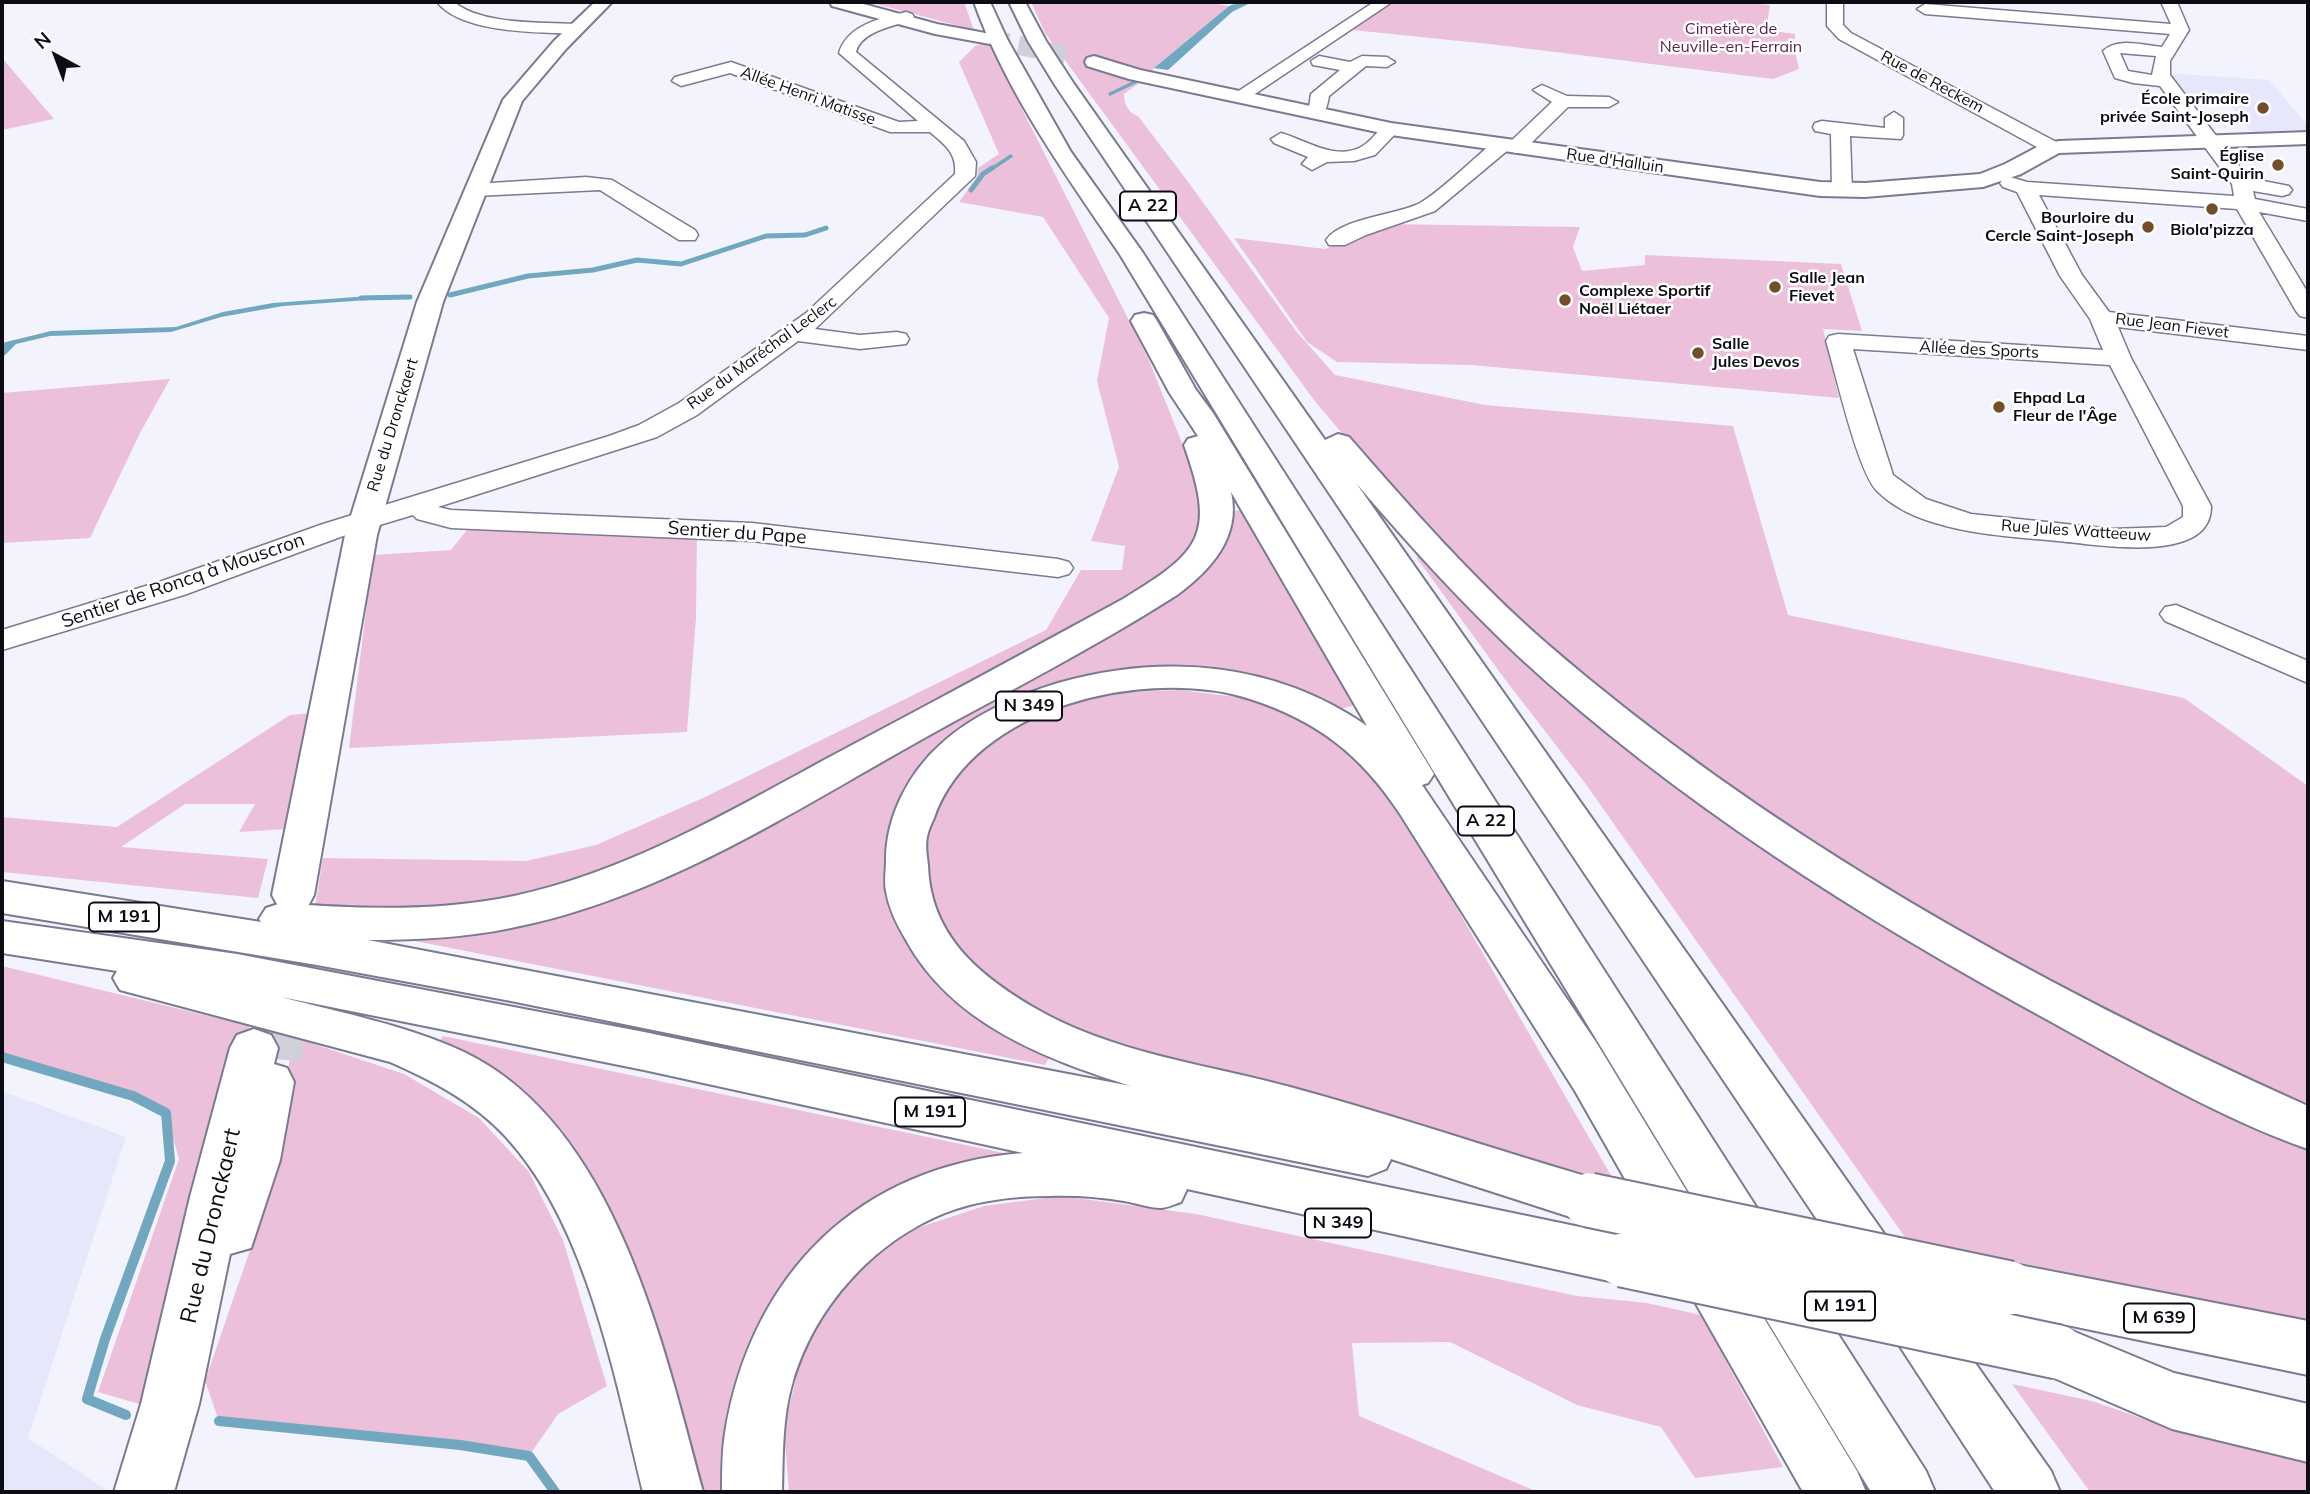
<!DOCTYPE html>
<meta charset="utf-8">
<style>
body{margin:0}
#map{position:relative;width:2310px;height:1494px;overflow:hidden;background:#f3f3fe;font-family:Mulish,sans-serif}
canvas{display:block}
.frame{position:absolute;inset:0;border:4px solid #0d0c15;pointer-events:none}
.north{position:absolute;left:21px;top:21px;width:70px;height:70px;-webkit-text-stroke:5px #fff;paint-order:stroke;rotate:319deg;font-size:19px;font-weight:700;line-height:28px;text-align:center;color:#0d0c15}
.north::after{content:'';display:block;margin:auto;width:24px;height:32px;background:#0d0c15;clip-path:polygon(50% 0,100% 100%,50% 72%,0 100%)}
</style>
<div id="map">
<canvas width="2310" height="1494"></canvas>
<div class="frame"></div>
<div class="north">N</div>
</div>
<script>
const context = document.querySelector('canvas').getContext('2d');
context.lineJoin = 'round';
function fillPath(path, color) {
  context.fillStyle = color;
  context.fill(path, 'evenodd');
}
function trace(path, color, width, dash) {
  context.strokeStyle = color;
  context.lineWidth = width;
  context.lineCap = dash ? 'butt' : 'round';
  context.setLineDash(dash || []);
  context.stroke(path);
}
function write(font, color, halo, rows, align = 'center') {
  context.font = font + ' Mulish,sans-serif';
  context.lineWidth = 5;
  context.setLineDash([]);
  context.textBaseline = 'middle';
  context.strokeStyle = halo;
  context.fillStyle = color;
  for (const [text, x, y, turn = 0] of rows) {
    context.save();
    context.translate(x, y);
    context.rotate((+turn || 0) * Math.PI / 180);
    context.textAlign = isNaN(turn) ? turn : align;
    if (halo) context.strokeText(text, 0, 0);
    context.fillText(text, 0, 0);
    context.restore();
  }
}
const built = new Path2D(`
 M2180,74L2269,80L2308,126V134L2275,135L2250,131L2228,102L2190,99L2172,75Z
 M2,1091L126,1137L28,1438L110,1492H2Z`);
const green = new Path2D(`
 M869,2H964L974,30Z
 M1031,2H1205L1229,6L1154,68L1146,78L1124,94C1124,104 1128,113 1138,116L1189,183L1296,331L1335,375L1485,405L1733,426L1788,615L2184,698L2308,786V1107L2091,1006L1940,921L1840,860L1688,757L1559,655L1472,575L1403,504L1317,404L1045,33Z
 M1388,2H1734L1770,5L1766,30L1795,34L1794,46L1799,69L1773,79L1498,45L1343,29Z
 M988,42L1148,358L1205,500C1198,555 1167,572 1124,601L709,825C640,856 568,890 492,902C433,911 374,908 315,906L323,858L526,861L596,845L703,798L1046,630L1081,570H1122L1125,546L1091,541L1119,467L1097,381L1109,318L1043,217L959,202L977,177L978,168L999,154L959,62L975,46Z
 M2,58L3,59L54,119L2,130Z
 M1385,224L1580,227L1573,247L1582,271L1645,265V255L1841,264L1862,331L1823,329L1839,398L1471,365L1337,362L1307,342L1234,238L1325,249Z
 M170,379L140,433L90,538L2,543V393Z
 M1242,510L1355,705L1332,711L1172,670L961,734L897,923C908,942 918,961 933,977C964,1009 1010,1037 1049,1058L1045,1065L415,941L419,935L508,925L1129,619L1230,511Z
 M471,525L697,532L696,618L687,732L349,748L373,555L451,550Z
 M1421,556L1509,645L2151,1070L2308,1145V1321L1907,1240L1585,783L1504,678L1416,557Z
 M1180,690L1252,699L1311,724L1357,753L1388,789L1613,1179C1528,1161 1443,1136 1359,1114C1307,1100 1256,1085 1205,1070C1110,1042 966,1001 931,896C928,887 923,877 922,869C920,849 934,809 944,792C981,734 1051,702 1117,693C1138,691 1159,691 1180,690Z
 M312,713L288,829L239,832L255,804H185L121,847L268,859L258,898L2,872V817L117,827L290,715Z
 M2,966L250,1026L143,1405L98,1392L179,1159L166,1113L133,1096L2,1057Z
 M443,1036L1009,1154L1008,1160L922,1183L731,1434L729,1492H694L638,1297L438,1043Z
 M293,1037L404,1074L479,1118L529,1172L563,1240L607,1386L558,1414L529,1456L460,1445L219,1421L205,1381L270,1192Z
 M1061,1196L1196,1214L1577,1296L1647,1303L1701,1315L1783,1467L1695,1478L1661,1427L1577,1405L1450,1342L1352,1343L1359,1416L1538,1492H789L784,1428L807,1334L852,1274L908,1231L984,1206Z
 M2012,1384L2092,1401L2147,1420L2308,1455V1492H2090Z`);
const water = new Path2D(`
 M1240,2H1252L1232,12L1168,70L1154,68L1229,6Z
 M370,296L368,300L283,306L221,317L171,332L50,336L16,344L2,358V343L51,331L176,327L223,312L273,303Z`);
const streamFar2 = new Path2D(`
 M1110,94L1135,82
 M990,170L1011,156`);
const streamFar1 = new Path2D(`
 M971,190L983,174L992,168
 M450,295L528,276L593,270L637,260L681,264L766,236L805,235L826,228
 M361,298L410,297`);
const stream = new Path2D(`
 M2,1057L133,1096L166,1113L170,1161L105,1339L87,1399L126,1415
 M219,1421L460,1445L529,1456L555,1492`);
const majorTunnelFar2 = new Path2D(`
 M990,39L1067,56`);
const majorTunnelFar1 = new Path2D(`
 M278,1029L291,907`);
const majorTunnel = new Path2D(`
 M275,1059L278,1027`);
const minor = new Path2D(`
 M437,2H454C481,25 542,22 577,24L585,29L577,34C539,32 463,34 437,2Z
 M1374,2H1392L1246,100L1240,101L1231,96Z
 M1827,2H1843V25L1851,33L2060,144L2063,148L2053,154L2046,152L1839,39L1827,26Z
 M2161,2H2177L2189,30L2170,61V75L2248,178L2289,186L2292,190L2289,194L2282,196L2253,191L2255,199L2308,209V221L2259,212L2308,293V318L2300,316L2296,311L2237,209L2039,195L2082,275L2109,312L2308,336V350L2118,327L2131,358L2211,506C2212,566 2094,544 2058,541C2016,537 1973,535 1932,522C1912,516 1892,506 1877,491C1857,470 1836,374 1826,341L1829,336L1838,334L2103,350L2090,319L2060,276L2017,192L2003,187L2000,183L2003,179L2010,177L2027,182L2234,196L2232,184L2160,86L2133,83L2115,78L2103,51C2117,37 2144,45 2162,47L2170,34L1925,14L1917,9L1925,4L2171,24ZM2120,53L2156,56L2152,75L2128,71ZM1853,349L2110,365L2183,506V517L2166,527L2113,529L1971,514L1926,499L1893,475Z
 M906,12L912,14L914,17L912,20C894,26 861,31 856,52L964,141L976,162L975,176L815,329L860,335L897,332L906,334L909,339L906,344L860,349L798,341L697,415L657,437L438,507L451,510L752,523L1058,559L1069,562L1073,568L1069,574L1058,577L752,541L451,528L417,519L413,515L343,536L184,595L2,650V630L162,581L323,524L609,436L639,425L679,403L806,313L955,174C957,153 945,145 930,132H890L730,73L681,86L672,81L675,77L731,62L899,122L918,121L839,53C847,25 881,18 906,12Z
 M1319,56L1350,62L1362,56L1387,57L1395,62L1387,67L1366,66L1329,96C1327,107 1326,115 1314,117L1305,112L1309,107L1311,94L1340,70L1313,65L1311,61Z
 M1542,85L1567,96L1609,97L1618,102L1609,107H1568L1523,151L1516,153L1508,150L1435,211L1366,235L1345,245H1329L1326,240C1341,218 1397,215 1420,203C1441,191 1475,157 1495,141L1502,139L1510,142L1552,102L1533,90Z
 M1894,112L1903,118V135L1901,139L1850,136L1852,191L1849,195H1835L1832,191L1831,134L1815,131L1813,127L1815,123L1822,121L1885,128V118Z
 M1391,123L1400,129L1375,155L1354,161L1327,162L1312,170L1302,164L1308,157L1274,143L1271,139L1281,133C1306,140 1334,161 1361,147C1373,141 1379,126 1391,123Z
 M586,177L612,180L695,230L698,235L695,240H679L600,190L475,196L468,194L465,190L468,186L475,184Z
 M2176,605L2308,661V683L2165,621L2160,614L2165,607Z`);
const major = new Path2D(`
 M595,2H612L566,49L522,101L443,302L377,535L314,895L308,906L293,911L278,906L272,895L345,535L417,302L503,100L554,41Z
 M830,2H856L937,24L996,35L999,39L990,44L935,34L832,6Z
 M1094,56L1140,70L1391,123L1820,182L1865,183L1980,174L2005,164L2041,145L2059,141L2308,132V144L2059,153L2021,174L1983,187L1865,197L1820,196L1391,135L1129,79L1087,66L1085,62L1087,58Z
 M254,1029L271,1035L278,1048L274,1064L287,1068L294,1082L280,1160L251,1248L230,1254L199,1404L174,1492H114L141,1404L190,1197L230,1048L237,1035Z`);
const highway = new Path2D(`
 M974,2H990L1007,39L1071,152L1143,253L1926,1471L1935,1492H1871L1119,253C1065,174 1006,92 974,2Z
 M1009,2H1025L1046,41L1074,84L1325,440L1338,434L1349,437C1411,508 1474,580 1545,642C1770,837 2038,985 2308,1106V1149C2224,1120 2133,1067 2055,1024C1864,920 1677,803 1517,655C1460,601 1407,543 1356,483L2051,1471L2060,1492H1995L1816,1218L1055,85L1028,41Z
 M1144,313L1153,315L1157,321L1196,390L1213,413L1434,774L1428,783L1422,785L1596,1042L1857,1471L1866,1492H1803L1575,1091L1400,814C1361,755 1318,721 1250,699C1147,666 973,706 934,818C931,824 928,831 927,837C925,846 927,856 928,865C930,934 977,974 1033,1007C1111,1053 1205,1064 1290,1087C1391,1114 1489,1148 1589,1177L1607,1184L1615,1200L1607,1216L1589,1223L1391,1159L1386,1169L1368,1176L511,1001L317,965L2,913V881L261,922L259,919L266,908L281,903C358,909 437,912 514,896C625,872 725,814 824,760C924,707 1024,653 1123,599C1202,551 1216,535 1184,445L1188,439L1198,436L1169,392L1131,321L1135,315ZM1231,492L1367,726C1275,662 1163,653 1058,683C1016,696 974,714 941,744C909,772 886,817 886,859C886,870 884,881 886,891C889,909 897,925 906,940C952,1024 1045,1059 1131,1086L368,940C416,940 463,938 511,928C659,899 789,814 919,741C1005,693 1094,648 1177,595C1211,570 1241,537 1231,492Z
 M2,921L237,954L644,1032L1623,1236L1642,1243L1650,1260L1642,1277L1623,1284L1187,1189L1181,1202C1175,1204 1167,1208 1161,1208C1149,1208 1136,1203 1124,1201C1100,1197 1075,1195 1050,1196C1015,1196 978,1200 945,1213C873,1242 815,1307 793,1381C782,1417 783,1455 782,1492H722C722,1473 722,1452 725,1433C751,1274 859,1166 1023,1153L644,1070L281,997C342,1013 406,1025 464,1052C615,1124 663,1344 703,1492H643C615,1378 587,1225 506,1137C474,1102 433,1081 390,1062L120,990L113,978L117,971L2,953Z
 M2009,1263L2308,1321V1375L2009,1313L1990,1306L1982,1288L1990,1270Z
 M2058,1325L2174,1373L2308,1404V1462L2172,1429L2038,1371L2030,1352L2038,1333Z`);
const highwayBridge = new Path2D(`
 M1589,1200L2009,1288
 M1623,1260L2058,1352`);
const markers = [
 [2263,108,7,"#724f28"],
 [2278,165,7,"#724f28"],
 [2212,209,7,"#724f28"],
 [2148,227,7,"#724f28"],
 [1775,287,7,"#724f28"],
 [1565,300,7,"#724f28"],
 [1698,353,7,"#724f28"],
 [1999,407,7,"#724f28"]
];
const farParknames = [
 ["Cimetière de",1731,29],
 ["Neuville-en-Ferrain",1731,47]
];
const farStreetnames = [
 ["Rue de Reckem",1932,82,28],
 ["Allée Henri Matisse",808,96,20],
 ["Rue d'Halluin",1615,161,8],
 ["Rue Jean Fievet",2172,326,7],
 ["Allée des Sports",1979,350,3],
 ["Rue du Maréchal Leclerc",762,353,-36],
 ["Rue du Dronckaert",393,425,-73],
 ["Rue Jules Watteeuw",2076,531,4]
];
const farPoinames = [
 ["École primaire",2249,99,"right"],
 ["privée Saint-Joseph",2249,117,"right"],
 ["Église",2264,156,"right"],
 ["Saint-Quirin",2264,174,"right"],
 ["Bourloire du",2134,218,"right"],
 ["Cercle Saint-Joseph",2134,236,"right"],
 ["Biola'pizza",2212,230,"center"],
 ["Salle Jean",1789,278],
 ["Fievet",1789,296],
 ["Complexe Sportif",1579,291],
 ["Noël Liétaer",1579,309],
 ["Salle",1712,344],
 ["Jules Devos",1712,362],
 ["Ehpad La",2013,398],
 ["Fleur de l'Âge",2013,416]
];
const shields = [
 [1148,206,56],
 [1029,706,66],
 [1486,821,56],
 [124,917,70],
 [930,1112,70],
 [1338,1223,66],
 [1840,1306,70],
 [2159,1318,70]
];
const shieldNames = [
 ["A 22",1148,206],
 ["N 349",1029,706],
 ["A 22",1486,821],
 ["M 191",124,917],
 ["M 191",930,1112],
 ["N 349",1338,1223],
 ["M 191",1840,1306],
 ["M 639",2159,1318]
];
const streetNames = [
 ["Sentier du Pape",737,533,4],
 ["Sentier de Roncq à Mouscron",183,581,-19]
];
const nearStreetnames = [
 ["Rue du Dronckaert",211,1226,-77]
];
fillPath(built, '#e7e7fc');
fillPath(green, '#ecc0da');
fillPath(water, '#71a7bf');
trace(streamFar2, '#71a7bf', 3.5);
trace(streamFar1, '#71a7bf', 5);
trace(stream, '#71a7bf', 10);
trace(majorTunnelFar2, '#d0d0db', 19, [19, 10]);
trace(majorTunnelFar1, '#d0d0db', 41, [41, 20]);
trace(majorTunnel, '#d0d0db', 53, [53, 26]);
trace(minor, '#7a7a92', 3);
trace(major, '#7a7a92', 4);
trace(highway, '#7a7a92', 4);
fillPath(minor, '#fff');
fillPath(major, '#fff');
fillPath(highway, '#fff');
trace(highwayBridge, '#7a7a92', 57, []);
trace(highwayBridge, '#fff', 53);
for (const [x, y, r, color] of markers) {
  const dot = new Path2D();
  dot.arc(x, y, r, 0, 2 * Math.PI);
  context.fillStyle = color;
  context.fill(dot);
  trace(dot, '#fff', 2.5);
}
write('16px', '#5c244a', '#fff', farParknames);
write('16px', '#0d0c15', '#fff', farStreetnames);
write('bold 16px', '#0d0c15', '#fff', farPoinames, 'left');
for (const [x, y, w] of shields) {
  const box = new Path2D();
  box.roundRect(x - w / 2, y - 14.5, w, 29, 5);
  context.fillStyle = '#fff';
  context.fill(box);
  trace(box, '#0d0c15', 2);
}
write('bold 18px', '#0d0c15', null, shieldNames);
write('19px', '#0d0c15', '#fff', streetNames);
write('23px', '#0d0c15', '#fff', nearStreetnames);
</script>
